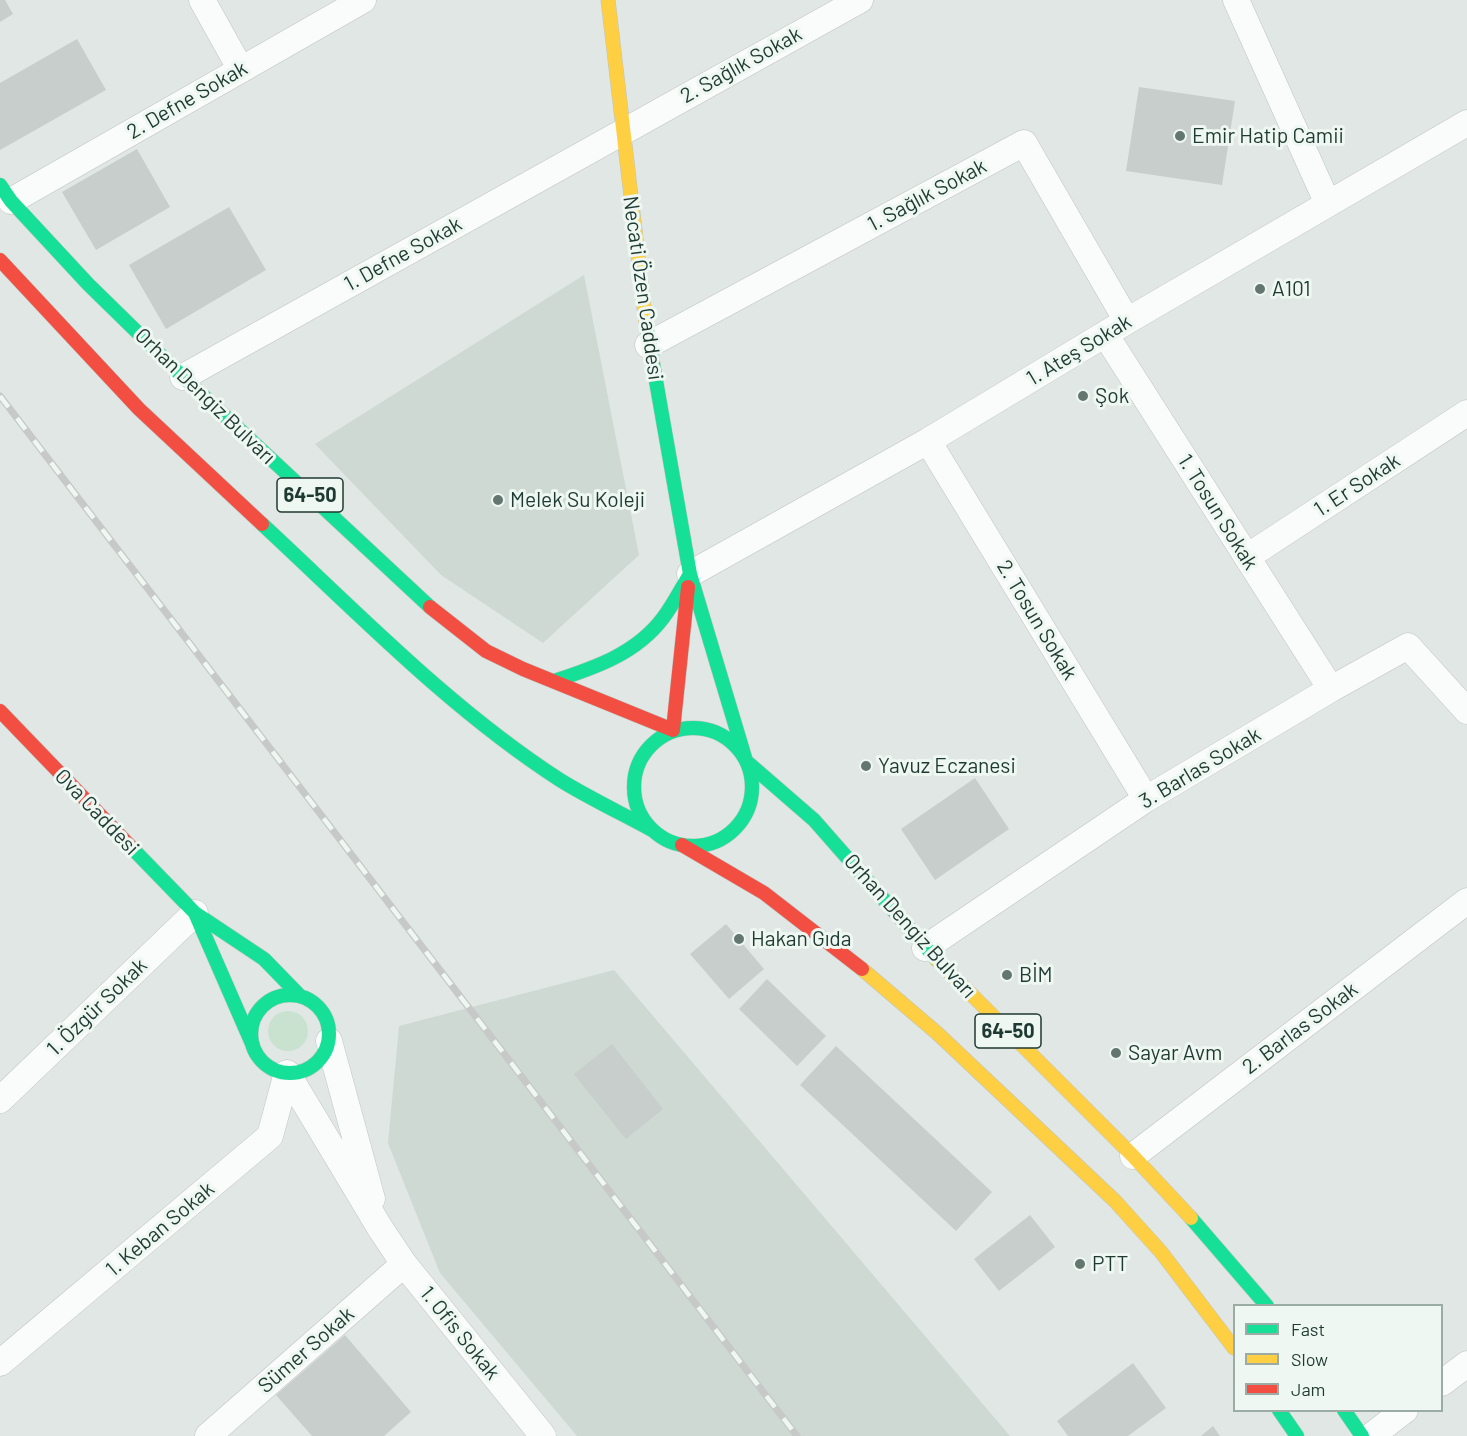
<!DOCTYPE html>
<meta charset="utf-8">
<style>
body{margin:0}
#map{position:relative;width:1467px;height:1436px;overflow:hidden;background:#e1e7e4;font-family:Barlow,sans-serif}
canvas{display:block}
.legend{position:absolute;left:1233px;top:1304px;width:210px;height:108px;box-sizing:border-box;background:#eef7f2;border:2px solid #9baba5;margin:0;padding:8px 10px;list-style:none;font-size:18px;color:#1f3a32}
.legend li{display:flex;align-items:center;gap:12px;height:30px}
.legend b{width:30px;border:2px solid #9baba5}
</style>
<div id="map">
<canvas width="1467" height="1436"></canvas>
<ul class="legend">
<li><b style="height:8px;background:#16e098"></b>Fast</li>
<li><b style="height:8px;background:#ffcf43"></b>Slow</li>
<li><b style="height:8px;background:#f24e42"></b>Jam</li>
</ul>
</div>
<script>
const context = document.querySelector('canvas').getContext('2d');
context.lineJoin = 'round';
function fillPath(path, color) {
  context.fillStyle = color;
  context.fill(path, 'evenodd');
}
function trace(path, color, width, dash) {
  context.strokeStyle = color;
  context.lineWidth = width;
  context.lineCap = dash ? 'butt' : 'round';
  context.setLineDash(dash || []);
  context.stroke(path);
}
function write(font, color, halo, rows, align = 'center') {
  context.font = font + ' Barlow,sans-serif';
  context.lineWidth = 6;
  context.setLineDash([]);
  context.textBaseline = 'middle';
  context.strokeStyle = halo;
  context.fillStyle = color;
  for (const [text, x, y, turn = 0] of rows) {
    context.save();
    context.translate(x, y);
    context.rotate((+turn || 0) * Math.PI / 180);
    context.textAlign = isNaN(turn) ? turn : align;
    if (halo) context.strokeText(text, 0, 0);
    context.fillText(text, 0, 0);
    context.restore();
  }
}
const built = new Path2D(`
 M584,275L639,555L543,643L441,575L315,444Z
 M614,970L1010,1436H577L440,1273L388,1143L399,1026Z`);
const green = new Path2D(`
 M268 1031a20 20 0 1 1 40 0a20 20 0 1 1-40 0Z`);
const building = new Path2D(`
 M0,0H5L13,14L0,22Z
 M77,39L106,90L0,150V83Z
 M1139,87L1235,101L1222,185L1126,171Z
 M137,149L170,207L96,250L62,192Z
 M229,207L266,270L166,329L129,265Z
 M975,778L1009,829L935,880L901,829Z
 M726,924L764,969L729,999L690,954Z
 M767,979L826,1036L797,1066L739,1009Z
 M612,1044L663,1109L626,1139L574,1074Z
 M836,1046L992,1192L956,1231L800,1085Z
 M1030,1215L1055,1247L999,1291L974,1259Z
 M345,1335L411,1412L384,1436H312L276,1395Z
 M1133,1363L1166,1408L1128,1436H1068L1057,1421Z
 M1213,1426L1220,1436H1201Z`);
const street = new Path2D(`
 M202,0L241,70
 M1236,0L1328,204
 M11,201L363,0
 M1105,334L1331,689
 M648,345L1024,143L1127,321
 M183,377L860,0
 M928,441L1146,799
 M1247,557L1467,413
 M690,574L928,441L1127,321L1467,123
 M925,948L1146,799L1331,689L1408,646L1467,711
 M329,1041L372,1199
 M287,1073L380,1228L404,1264L543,1436
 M0,1100L195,913
 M1133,1156L1467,901
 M0,1363L270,1136L287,1073
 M1442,1383L1467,1364
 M208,1436L404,1264
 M1371,1436L1405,1410`);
const fast = new Path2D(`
 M0,185L11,201L88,284L183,377L430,607
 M646,324L690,574L746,761
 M262,524C357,612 450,709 560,780C589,798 621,813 652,830
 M554,681C594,668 636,654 663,618C673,605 681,589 690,574
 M634 787a59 59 0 1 1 118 0a59 59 0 1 1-118 0Z
 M746,761L814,820L937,960
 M130,846L195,913L264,959L299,995
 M195,913L253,1046
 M251 1034a39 39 0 1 1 78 0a39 39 0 1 1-78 0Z
 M1191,1218L1267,1306
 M1279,1410L1297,1436
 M1344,1410L1362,1436`);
const slow = new Path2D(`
 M608,0L646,324
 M937,960L1133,1156L1191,1218
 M862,969L937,1033L1115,1201L1161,1252L1234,1348`);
const jam = new Path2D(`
 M0,260L139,409L262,524
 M430,607L486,651L523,669L673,730
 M0,711L130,846
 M673,730L688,587
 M682,845L764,893L862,969`);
const rail = new Path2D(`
 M0,396L797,1436`);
const markers = [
 [1180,136,6,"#637770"],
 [1260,289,6,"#637770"],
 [1083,396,6,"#637770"],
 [498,500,6,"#637770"],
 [866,766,6,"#637770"],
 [739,939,6,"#637770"],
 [1007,975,6,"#637770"],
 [1116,1053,6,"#637770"],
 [1080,1264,6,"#637770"]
];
const shields = [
 [310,495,66],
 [1008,1031,66]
];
const shieldNames = [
 ["64-50",310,495],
 ["64-50",1008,1031]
];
const streetNames = [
 ["2. Sağlık Sokak",741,65,-29],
 ["2. Defne Sokak",187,100,-30],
 ["1. Sağlık Sokak",927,195,-28],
 ["1. Defne Sokak",403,254,-29],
 ["Necati Özen Caddesi",643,288,82],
 ["1. Ateş Sokak",1079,350,-31],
 ["Orhan Dengiz Bulvarı",205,396,44],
 ["1. Er Sokak",1357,485,-33],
 ["1. Tosun Sokak",1218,512,58],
 ["2. Tosun Sokak",1037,620,59],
 ["3. Barlas Sokak",1200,768,-31],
 ["Ova Caddesi",97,812,46],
 ["Orhan Dengiz Bulvarı",910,926,48],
 ["1. Özgür Sokak",97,1007,-44],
 ["2. Barlas Sokak",1300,1028,-37],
 ["1. Keban Sokak",160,1229,-40],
 ["1. Ofis Sokak",460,1333,51],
 ["Sümer Sokak",306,1350,-41]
];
const poiNames = [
 ["Emir Hatip Camii",1192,136],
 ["A101",1272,289],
 ["Şok",1095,396],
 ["Melek Su Koleji",510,500],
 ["Yavuz Eczanesi",878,766],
 ["Hakan Gıda",751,939],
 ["BİM",1019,975],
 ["Sayar Avm",1128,1053],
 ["PTT",1092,1264]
];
fillPath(built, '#ced9d4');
fillPath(green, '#c9e2d0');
fillPath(building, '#c8cecb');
trace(street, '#bec4c1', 27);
trace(fast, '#bcc5c1', 15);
trace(slow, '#bcc5c1', 15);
trace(jam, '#bcc5c1', 15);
trace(street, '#fafbfb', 26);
trace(fast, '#16e098', 14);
trace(slow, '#ffcf43', 14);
trace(jam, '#f24e42', 14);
trace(rail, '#c6c9c8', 7);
trace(rail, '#eef7f2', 4.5, [14]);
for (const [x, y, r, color] of markers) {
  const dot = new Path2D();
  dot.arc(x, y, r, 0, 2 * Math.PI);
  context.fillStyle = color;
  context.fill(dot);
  trace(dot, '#eef7f2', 2);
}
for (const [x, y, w] of shields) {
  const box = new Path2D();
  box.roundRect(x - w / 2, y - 17, w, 34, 4.5);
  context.fillStyle = '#eef7f2';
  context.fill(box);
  trace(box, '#1f3a32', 1.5);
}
write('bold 20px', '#1f3a32', null, shieldNames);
write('21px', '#1f3a32', '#eef7f2', streetNames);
write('21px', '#1f3a32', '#eef7f2', poiNames, 'left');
</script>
